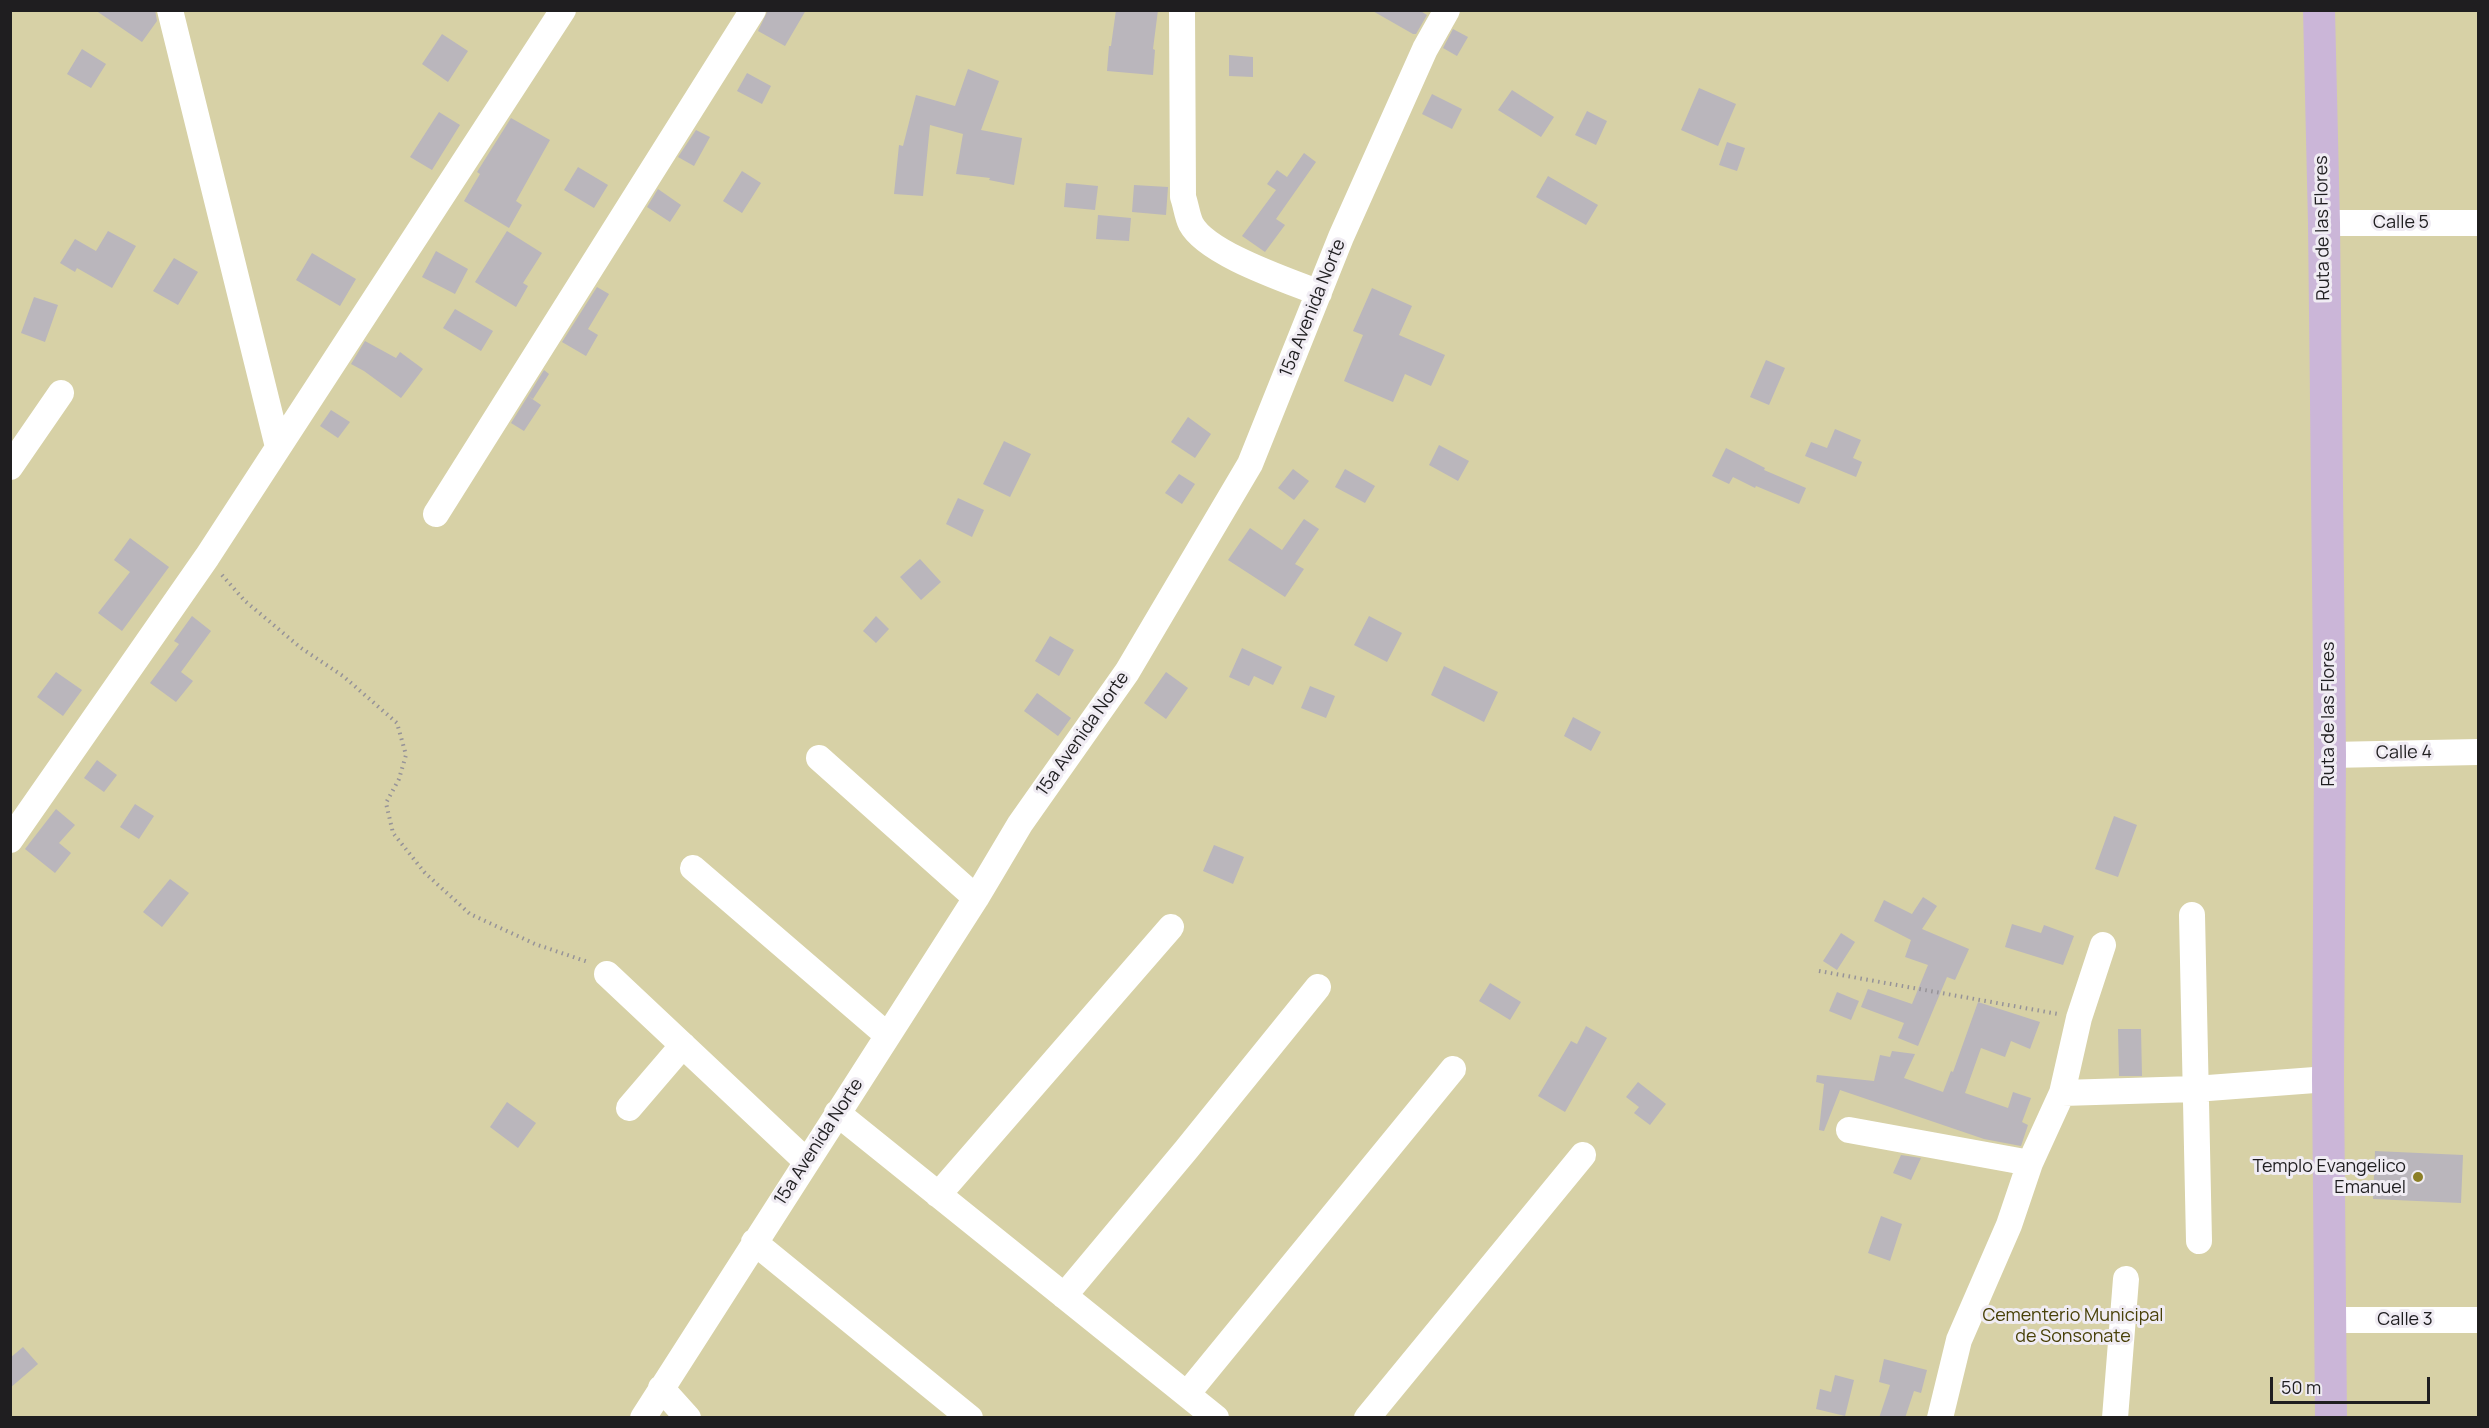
<!DOCTYPE html>
<style>
body{margin:0}
#map{position:relative;width:2489px;height:1428px;overflow:hidden;background:#e3dfe6;font-family:Manrope,sans-serif}
canvas{display:block}
.frame{position:absolute;inset:0;border:12px solid #1f1e20;pointer-events:none}
.scale{position:absolute;left:2270px;top:1377px;width:160px;height:27px;box-sizing:border-box;border:3px solid #1f1e20;border-top:0;padding-left:8px;font-size:18px;line-height:21px;white-space:nowrap;color:#1f1e20;-webkit-text-stroke:4px #f0ecf3;paint-order:stroke}
</style>
<div id="map">
<canvas width="2489" height="1428"></canvas>
<div class="frame"></div>
<div class="scale">50 m</div>
</div>
<script>
const context = document.querySelector('canvas').getContext('2d');
context.lineJoin = 'round';
function fillPath(path, color) {
  context.fillStyle = color;
  context.fill(path, 'evenodd');
}
function trace(path, color, width, dash) {
  context.strokeStyle = color;
  context.lineWidth = width;
  context.lineCap = dash ? 'butt' : 'round';
  context.setLineDash(dash || []);
  context.stroke(path);
}
function write(font, color, halo, rows, align = 'center') {
  context.font = font + ' Manrope,sans-serif';
  context.lineWidth = 6;
  context.setLineDash([]);
  context.textBaseline = 'middle';
  context.strokeStyle = halo;
  context.fillStyle = color;
  for (const [text, x, y, turn = 0] of rows) {
    context.save();
    context.translate(x, y);
    context.rotate((+turn || 0) * Math.PI / 180);
    context.textAlign = isNaN(turn) ? turn : align;
    if (halo) context.strokeText(text, 0, 0);
    context.fillText(text, 0, 0);
    context.restore();
  }
}
const green = new Path2D(`
 M10,11H2478V1417H11Z`);
const building = new Path2D(`
 M95,10H155L157,21L142,42Z
 M768,10H806L785,46L758,31Z
 M1116,10H1158L1153,49L1155,50L1153,75L1107,71L1109,46H1111Z
 M1371,10H1419L1427,15L1416,34H1413Z
 M1453,29L1468,37L1457,56L1443,48Z
 M442,34L468,51L448,82L422,64Z
 M82,49L106,64L91,88L67,74Z
 M1229,55L1253,57V77L1229,76Z
 M968,69L999,81L981,130L1022,138L1014,185L989,180L990,178L956,174L963,134L930,125L923,196L894,194L899,145L903,146L916,95L955,106Z
 M747,73L771,86L762,104L737,91Z
 M1699,88L1736,104L1718,146L1681,130Z
 M1512,90L1554,117L1541,137L1498,110Z
 M1432,94L1462,109L1452,129L1422,114Z
 M1587,111L1607,121L1596,145L1575,135Z
 M439,112L460,125L432,170L410,157Z
 M511,118L550,140L516,201L522,205L509,228L464,201L480,174L477,172Z
 M696,130L710,137L694,166L678,157Z
 M1727,142L1745,148L1737,171L1719,165Z
 M1304,153L1316,162L1276,219L1285,225L1265,252L1242,236L1276,190L1267,184L1277,170L1287,177Z
 M578,167L608,185L594,208L564,190Z
 M742,171L761,183L742,213L723,201Z
 M1548,176L1598,205L1586,225L1536,197Z
 M1066,183L1098,186L1095,210L1064,207Z
 M1134,185L1168,187L1166,215L1132,212Z
 M658,189L681,205L670,222L647,207Z
 M1098,215L1131,218L1129,241L1096,239Z
 M108,231L136,246L112,288L77,268L75,272L60,263L75,239L96,251Z
 M507,231L542,253L523,283L528,286L516,307L475,282Z
 M436,251L468,269L455,294L422,277Z
 M312,253L356,279L340,306L296,280Z
 M174,258L198,272L178,305L153,291Z
 M597,287L609,294L588,329L598,335L586,356L562,342Z
 M1372,288L1412,306L1399,335L1445,355L1431,386L1405,374L1393,402L1344,381L1363,335L1353,331Z
 M34,297L58,305L45,342L21,333Z
 M455,309L493,331L481,351L443,328Z
 M365,341L396,358L400,352L423,369L401,398L364,371L351,364Z
 M1766,360L1785,368L1769,405L1750,397Z
 M544,370L549,374L533,399L528,396Z
 M528,396L541,405L524,431L511,423Z
 M331,410L350,422L338,438L320,426Z
 M1188,417L1211,434L1195,458L1171,442Z
 M1835,429L1861,440L1853,458L1862,462L1856,477L1805,456L1811,442L1827,448Z
 M1004,441L1031,454L1010,497L983,484Z
 M1439,445L1469,461L1458,481L1429,465Z
 M1726,448L1765,468L1764,470L1806,488L1799,504L1756,486L1755,488L1733,477L1729,484L1712,476Z
 M1293,469L1309,481L1294,500L1278,488Z
 M1345,469L1375,486L1365,503L1335,487Z
 M1179,474L1195,484L1182,504L1165,493Z
 M958,498L984,510L972,537L946,524Z
 M1304,519L1319,529L1295,564L1304,569L1285,597L1228,560L1250,528L1282,550Z
 M130,538L169,567L122,631L98,613L130,572L114,560Z
 M920,559L941,582L921,600L900,577Z
 M192,616L211,631L181,672L193,681L176,702L150,683L179,644L174,641Z
 M876,616L889,629L876,643L863,631Z
 M1369,616L1402,633L1387,662L1354,645Z
 M1050,636L1074,650L1059,676L1035,661Z
 M1242,648L1282,667L1273,685L1254,676L1249,686L1229,677Z
 M1444,666L1498,692L1484,722L1431,695Z
 M56,672L82,690L63,716L37,697Z
 M1166,672L1188,688L1166,719L1144,703Z
 M1310,686L1335,696L1326,718L1301,708Z
 M1037,693L1071,718L1058,736L1024,711Z
 M1573,717L1601,732L1591,751L1564,736Z
 M97,760L117,775L104,792L84,778Z
 M135,804L154,816L139,839L120,827Z
 M56,809L75,825L59,843L71,853L55,873L25,849Z
 M2114,816L2137,825L2118,877L2095,869Z
 M1214,845L1244,857L1233,884L1203,871Z
 M170,879L189,893L162,927L143,912Z
 M1923,897L1937,906L1922,929L1969,949L1955,980L1947,977L1918,1046L1898,1038L1904,1023L1861,1007L1868,989L1912,1004L1928,965L1905,957L1911,940L1874,921L1884,900L1912,914Z
 M2012,924L2041,933L2044,925L2074,936L2063,965L2005,947Z
 M1841,933L1855,942L1837,970L1823,961Z
 M1490,983L1521,1002L1510,1020L1479,1001Z
 M1837,992L1859,1001L1851,1020L1829,1011Z
 M1978,1002L2040,1022L2030,1049L2011,1041L2005,1057L1981,1048L1965,1093L2008,1108L2013,1092L2031,1098L2022,1122L2028,1125L2021,1146L1984,1139L1840,1090L1824,1131L1819,1130L1824,1084L1816,1082L1817,1075L1874,1081L1880,1055L1890,1057L1892,1051L1915,1054L1904,1078L1943,1092L1951,1071L1953,1072Z
 M1586,1026L1607,1038L1565,1112L1538,1096L1571,1041L1577,1044Z
 M2118,1029H2141L2142,1076H2119Z
 M1638,1082L1666,1104L1650,1125L1634,1113L1639,1107L1626,1097Z
 M507,1102L536,1123L518,1148L490,1127Z
 M2375,1151L2463,1155L2461,1203L2373,1199Z
 M1901,1155L1921,1158L1911,1180L1893,1173Z
 M1881,1216L1902,1224L1890,1261L1868,1253Z
 M23,1347L38,1364L10,1388V1358Z
 M1884,1359L1927,1370L1921,1393L1914,1391L1905,1418H1879L1890,1385L1879,1382Z
 M1835,1375L1854,1380L1845,1416L1816,1409L1820,1389L1831,1392Z`);
const path = new Path2D(`
 M222,575L245,601L301,648L343,676L397,723L406,755L399,779L386,803L393,833L425,873L470,914L535,944L588,962
 M1819,971L2058,1014`);
const minor = new Path2D(`
 M170,10L278,447
 M1182,10L1183,197C1186,205 1187,216 1191,224C1207,254 1287,280 1319,293
 M2324,223H2478
 M10,467L61,393
 M436,514L753,10
 M2330,755L2478,752
 M819,758L976,898
 M10,840L207,557L563,10
 M693,868L887,1035
 M2192,915L2199,1241
 M607,974L807,1162
 M2062,1093L2195,1089L2328,1079
 M629,1108L683,1045
 M837,1113L1216,1418
 M1849,1130L2030,1163
 M938,1195L1171,927
 M754,1242L970,1418
 M1064,1296L1186,1150L1318,987
 M2331,1320H2478
 M661,1388L688,1418
 M1187,1394L1453,1069
 M643,1418L976,898L1020,824L1127,672L1250,464L1341,237L1425,49L1447,10
 M1367,1418L1583,1155
 M1940,1418L1959,1340L2009,1225L2030,1163L2062,1093L2079,1018L2103,945
 M2115,1418L2126,1279`);
const major = new Path2D(`
 M2319,10L2324,223L2330,755L2328,1079L2331,1418`);
const markers = [
 [2418,1177,6,"#8c7f26"]
];
const streetNames = [
 ["Calle 5",2401,223],
 ["Ruta de las Flores",2323,228,-91],
 ["15a Avenida Norte",1313,308,-68],
 ["Ruta de las Flores",2329,714,-90],
 ["15a Avenida Norte",1083,734,-55],
 ["Calle 4",2404,753,-1],
 ["15a Avenida Norte",819,1142,-57],
 ["Calle 3",2405,1320]
];
const poiNames = [
 ["Templo Evangelico",2406,1167],
 ["Emanuel",2406,1188]
];
const parkNames = [
 ["Cementerio Municipal",2073,1316],
 ["de Sonsonate",2073,1337]
];
fillPath(green, '#d7d1a6');
fillPath(building, '#bab6bc');
trace(path, '#969398', 4, [1.5, 4.5]);
trace(minor, '#fff', 26);
trace(major, '#cbb6d8', 32);
for (const [x, y, r, color] of markers) {
  const dot = new Path2D();
  dot.arc(x, y, r, 0, 2 * Math.PI);
  context.fillStyle = color;
  context.fill(dot);
  trace(dot, '#f0ecf3', 2);
}
write('18px', '#1f1e20', '#f0ecf3', streetNames);
write('18px', '#1f1e20', '#f0ecf3', poiNames, 'right');
write('18px', '#484008', '#f0ecf3', parkNames);
</script>
